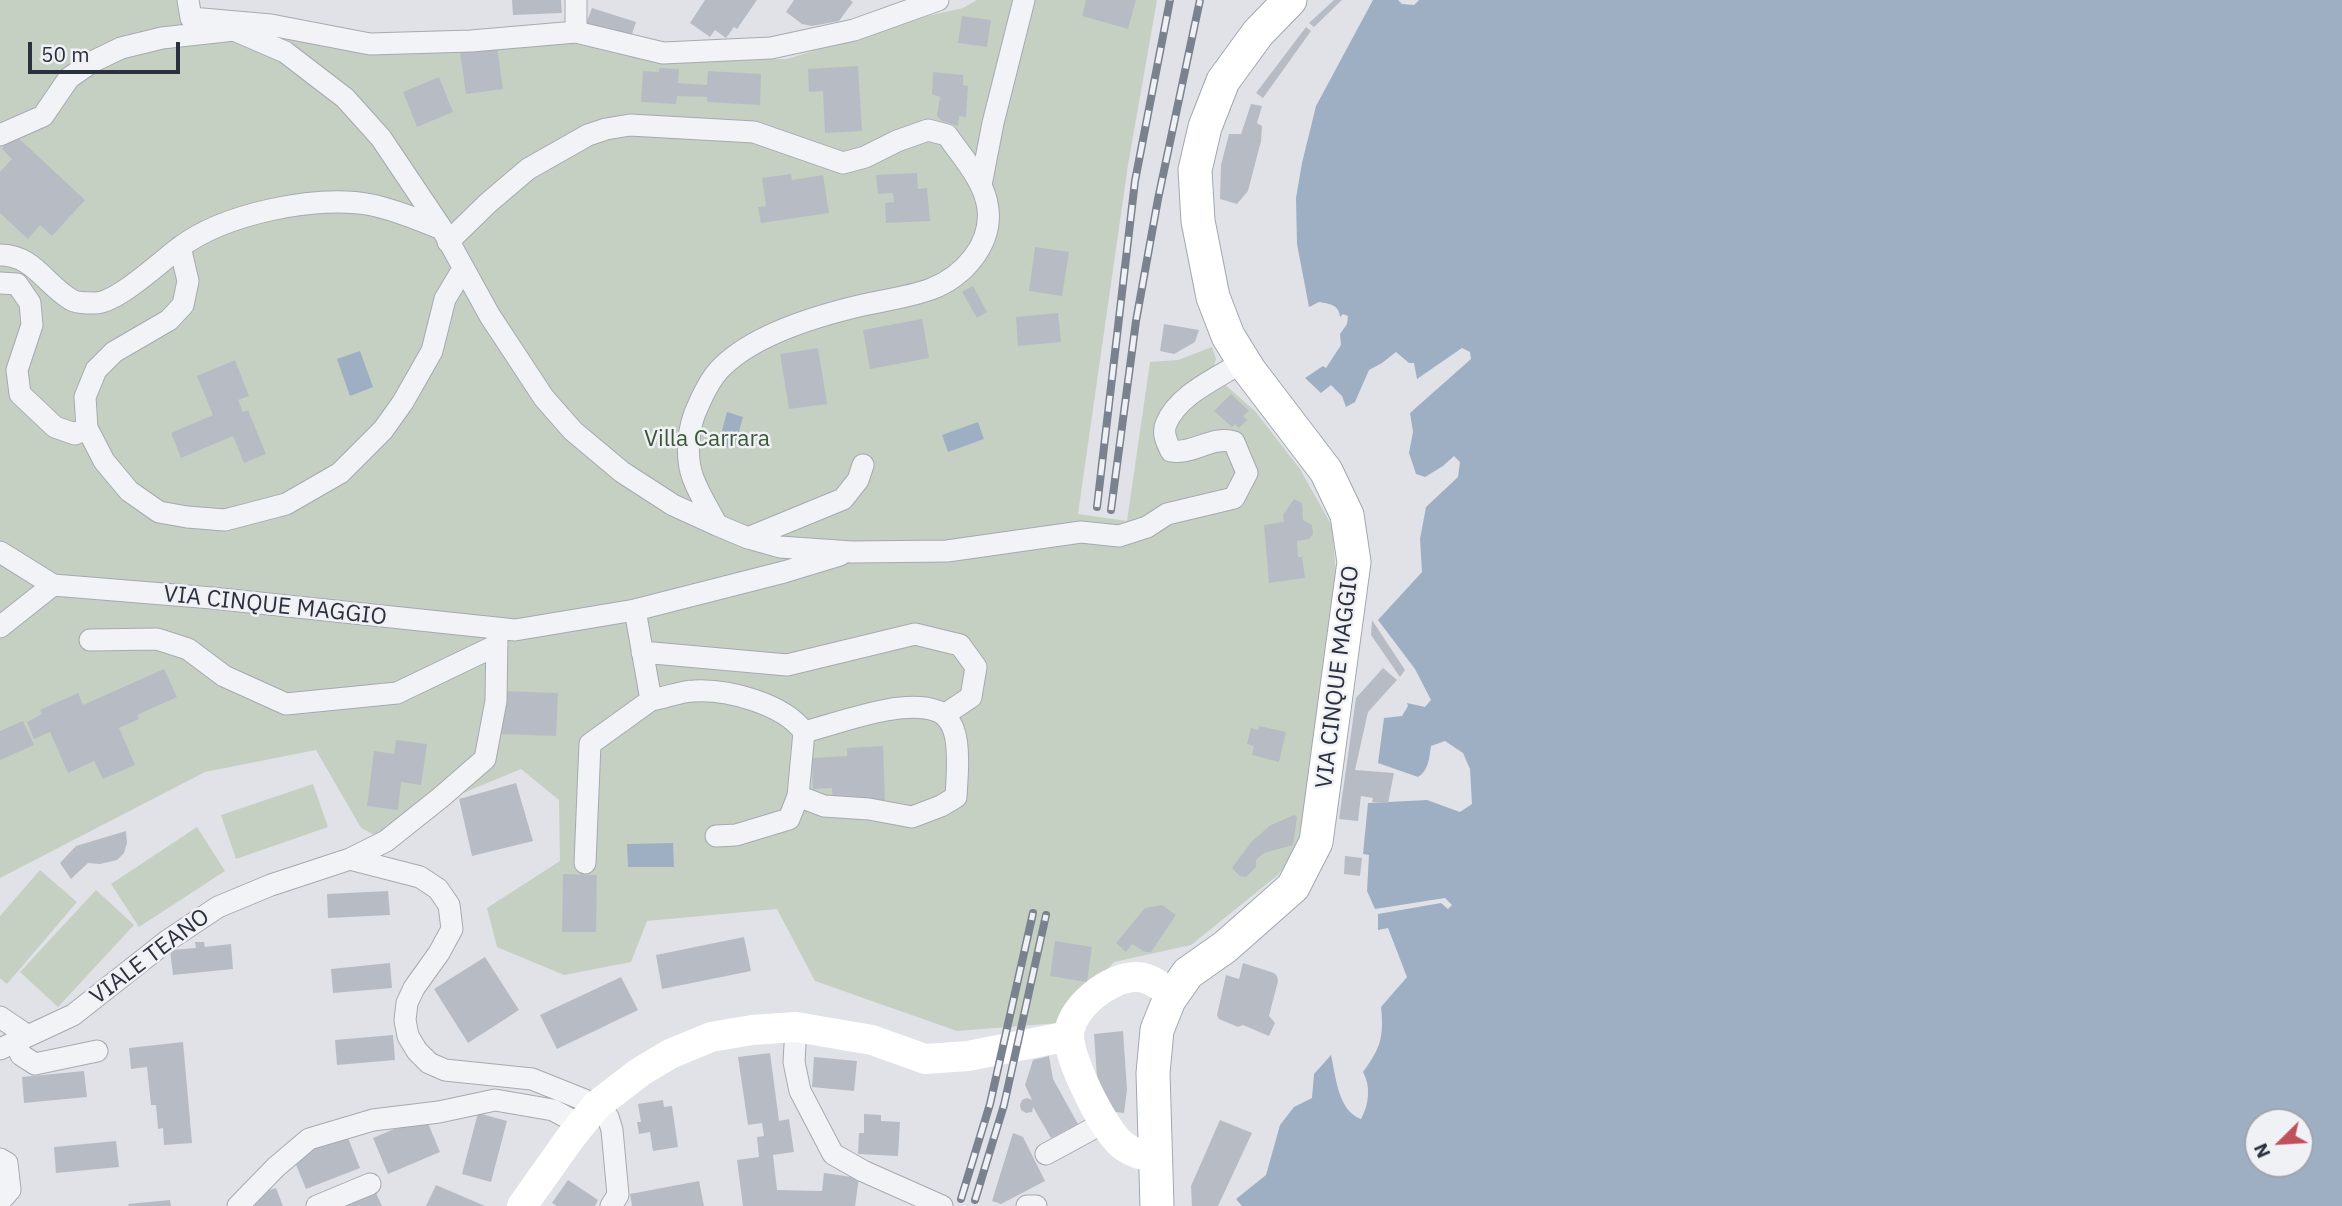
<!DOCTYPE html>
<style>
body{margin:0}
#map{position:relative;width:2342px;height:1206px;overflow:hidden;background:#e0e2e7;font-family:"IBM Plex Sans",sans-serif}
canvas{display:block}
.north{position:absolute;left:2244px;top:1108px;width:70px;height:70px;box-sizing:border-box;background:#eff1f5;border:2px solid #a0a4ab;border-radius:50%;rotate:246deg;font-size:19px;font-weight:700;line-height:28px;text-align:center;color:#2a303d}
.north::after{content:'';display:block;margin:auto;width:24px;height:32px;background:#c1505d;clip-path:polygon(50% 0,100% 100%,50% 72%,0 100%)}
.scale{position:absolute;left:28px;top:42px;width:152px;height:32px;box-sizing:border-box;border:4px solid #2a303d;border-top:0;padding-left:9px;font-size:21px;line-height:24px;white-space:nowrap;color:#2a303d;-webkit-text-stroke:5px #eff1f5;paint-order:stroke}
</style>
<div id="map">
<canvas width="2342" height="1206"></canvas>
<div class="north">N</div>
<div class="scale">50 m</div>
</div>
<script>
const context = document.querySelector('canvas').getContext('2d');
context.lineJoin = 'round';
function fillPath(path, color) {
  context.fillStyle = color;
  context.fill(path, 'evenodd');
}
function trace(path, color, width, dash) {
  context.strokeStyle = color;
  context.lineWidth = width;
  context.lineCap = dash ? 'butt' : 'round';
  context.setLineDash(dash || []);
  context.stroke(path);
}
function write(font, color, halo, rows, align = 'center') {
  context.font = font + ' "IBM Plex Sans",sans-serif';
  context.lineWidth = 5;
  context.setLineDash([]);
  context.textBaseline = 'middle';
  context.strokeStyle = halo;
  context.fillStyle = color;
  for (const [text, x, y, turn = 0] of rows) {
    context.save();
    context.translate(x, y);
    context.rotate((+turn || 0) * Math.PI / 180);
    context.textAlign = isNaN(turn) ? turn : align;
    if (halo) context.strokeText(text, 0, 0);
    context.fillText(text, 0, 0);
    context.restore();
  }
}
const green = new Path2D(`
 M0,0H177L180,21L259,28L368,54L568,42L651,61L787,59L927,16L963,8L977,0H1157L1128,165L1078,514L1127,521L1150,362L1178,360L1212,347L1216,359L1214,365L1223,383L1255,411L1300,469L1332,526L1336,574L1300,846L1278,875L1191,945L1114,962L1059,1023L957,1031L815,981L777,909L647,921L631,962L564,975L497,947L487,908L560,861L559,800L521,769L456,796L400,843L386,841L361,828L316,750L205,772L0,878Z
 M313,784L328,827L236,859L221,815Z
 M197,827L225,871L139,927L111,884Z
 M40,870L77,902L7,984L0,978V916Z
 M96,890L134,925L58,1007L20,972Z`);
const water = new Path2D(`
 M1373,0H1398L1402,4L1414,5L1419,0H2342V1206H1242L1236,1199L1266,1175L1280,1125L1294,1107L1312,1098L1314,1074L1331,1055C1336,1077 1338,1111 1361,1119C1369,1105 1371,1086 1363,1072C1381,1048 1384,1036 1381,1007L1407,977L1388,928L1378,930V914L1441,903L1448,909L1452,905L1445,898L1375,909L1367,891L1369,855L1363,854L1368,803L1427,800L1460,812L1472,804L1470,769L1463,753L1445,741L1431,746C1429,758 1429,770 1418,777L1378,763L1384,718L1402,716L1408,706L1407,703L1425,707L1431,700L1415,669L1378,620L1422,572L1420,539L1426,507L1458,477L1460,462L1454,456L1443,466L1425,477L1416,474L1409,453L1413,432L1410,413L1471,359L1470,352L1462,348L1417,379L1414,363H1409L1396,352L1382,363L1369,370L1355,402L1346,407L1342,396L1331,385L1321,393L1305,378L1323,366L1326,368L1341,345L1340,334L1347,324L1348,316L1343,314L1340,317C1339,304 1329,304 1319,302L1309,307L1297,244L1296,198L1302,163L1316,106ZM2258,1122H2300V1164H2258Z
 M360,351L373,387L350,396L337,359Z
 M727,412L743,417L734,449L718,445Z
 M978,422L984,439L948,452L942,435Z
 M673,843L674,867H628L627,844Z`);
const building = new Path2D(`
 M512,0H561L562,13L513,15Z
 M705,0H757L737,29L734,27L726,38L715,30L710,37L690,23Z
 M794,0H850L853,2L839,21L812,26L802,24L786,12Z
 M1086,0H1136L1128,29L1082,16Z
 M1334,0H1342L1314,27L1309,23Z
 M592,8L636,22L629,43L584,29Z
 M962,16L991,20L987,47L958,43Z
 M1306,27L1311,31L1263,98L1256,93Z
 M497,47L503,89L466,94L460,52Z
 M858,66L862,131L825,133L823,91L809,92L808,69Z
 M659,68L679,69L678,83L707,85L708,71L761,74L760,105L707,102V97L677,96L676,104L641,102L643,71L659,72Z
 M933,72L963,75V85L968,86L966,117L959,116L958,126L942,121L937,116L940,97L932,94Z
 M439,77L453,112L417,127L403,92Z
 M1251,104L1262,106L1257,123L1262,126L1261,141L1248,191L1237,204L1220,199L1221,165L1229,134H1241Z
 M13,133L85,200L52,236L40,225L28,239L0,213V172L12,159L2,149Z
 M917,173L918,189L927,188L930,221L886,223L885,203L894,202L893,193L878,194L876,175Z
 M791,174L792,180L823,175L829,213L761,223L758,207L766,206L762,178Z
 M1035,247L1069,252L1062,296L1029,291Z
 M973,286L987,312L977,318L962,292Z
 M1058,313L1061,342L1018,346L1016,317Z
 M922,319L929,358L870,369L863,330Z
 M1164,324L1199,330L1195,342L1174,354L1160,351Z
 M818,348L827,404L789,409L780,354Z
 M235,360L249,396L238,400L243,412L248,410L266,454L244,463L233,436L181,458L171,433L213,415L197,376Z
 M1231,394L1249,411L1243,416L1247,420L1239,428L1235,424L1232,427L1214,411Z
 M1294,499L1302,503L1303,520L1312,525L1313,534L1309,539L1297,541L1298,557H1302L1305,578L1269,583L1264,525L1284,522L1283,515Z
 M1372,620L1405,670L1400,677L1371,635Z
 M1383,668L1397,680L1368,712L1355,770L1394,773L1388,803L1372,802L1373,798L1361,796L1358,821L1339,819L1356,698Z
 M164,669L177,697L137,715L139,719L119,728L135,765L103,779L94,761L68,773L50,732L34,739L27,722L42,714L40,710L78,693L83,705Z
 M503,691L558,693L556,736L501,734Z
 M23,721L34,745L0,760V731Z
 M1259,726L1286,732L1279,762L1252,755L1254,746L1247,744L1251,728L1258,730Z
 M396,740L427,744L421,785L401,782L398,810L367,806L374,751L394,754Z
 M883,746L885,800L833,802L832,788L813,789L812,758L847,756V748Z
 M516,783L533,841L472,856L459,799Z
 M1294,815L1297,817L1293,845L1264,853L1256,860V867L1246,877L1240,876L1232,868L1252,841L1271,825Z
 M126,831L127,843L124,853L117,860L100,864L88,863L71,879L60,863L76,846Z
 M1345,856L1362,858L1360,876L1344,874Z
 M563,874L597,875L596,932H562Z
 M388,891L390,915L328,918L327,894Z
 M1162,905L1176,915L1151,952H1145L1132,944L1126,952L1116,943L1145,908Z
 M744,937L751,971L662,989L656,955Z
 M1055,941L1092,947L1087,982L1050,976Z
 M195,942H204L205,947L231,944L233,969L173,975L170,950L196,948Z
 M485,957L519,1010L468,1043L434,989Z
 M390,963L392,988L333,993L331,969Z
 M1243,963L1274,973L1277,976L1278,981L1269,1016L1275,1023L1269,1036L1243,1025L1238,1027L1219,1019L1217,1015L1226,975L1239,979Z
 M621,977L638,1010L557,1049L540,1015Z
 M1123,1031L1127,1090L1124,1113L1108,1111L1098,1092L1094,1034Z
 M393,1035L395,1060L337,1065L335,1040Z
 M183,1042L192,1143L164,1145L163,1128L158,1129L156,1105H151L147,1067L131,1069L129,1048Z
 M770,1053L779,1121L789,1119L794,1152L773,1155L777,1190L822,1191L824,1173L859,1178L855,1206H743L737,1160L759,1157L757,1137L764,1136L762,1123L748,1125L738,1057Z
 M1049,1056L1053,1079L1078,1124L1051,1138L1033,1107L1032,1112L1026,1113L1021,1110L1020,1105L1022,1100L1027,1098L1032,1100L1025,1085L1033,1060Z
 M814,1057L857,1061L854,1091L812,1087Z
 M84,1071L87,1097L24,1103L22,1077Z
 M663,1100L664,1107L672,1106L678,1147L653,1151L650,1132L639,1134L637,1122H641L638,1104Z
 M478,1113L507,1121L491,1182L462,1174Z
 M864,1114L881,1115V1121L900,1122L898,1156L858,1154L859,1133H864Z
 M425,1116L440,1152L388,1174L373,1138Z
 M1220,1120L1252,1133L1218,1206H1192L1191,1186Z
 M346,1133L360,1168L306,1189L292,1155Z
 M1013,1133L1023,1137L1045,1181L1001,1204L992,1201Z
 M116,1141L119,1167L56,1173L54,1147Z
 M568,1180L598,1200L595,1206H557L552,1203Z
 M699,1181L704,1206H632L630,1194Z
 M436,1185L485,1206H426Z
 M276,1188L283,1206H255L251,1196Z
 M375,1191L382,1206H338Z
 M170,1200L171,1206H129L128,1204Z`);
const street = new Path2D(`
 M188,0L191,18L271,25L370,44L471,41L576,32L663,53L771,48L854,30L938,0
 M576,0V32
 M0,135L43,116L69,78L92,62L121,48L162,38L234,30L285,52L345,98L381,138L442,229L490,316L544,398L573,431L622,472L673,505L717,525
 M981,185L993,123L1024,0
 M448,242L488,203L528,169L588,135L606,129L630,125L754,132L843,163L865,157L897,141L928,130L947,135C962,157 985,181 988,209C992,245 963,277 931,289C909,297 886,300 863,305C820,315 756,334 723,366C712,376 704,392 698,406C688,426 685,456 693,478C699,494 709,510 717,525L748,538L780,547L852,552L947,551L1081,532L1119,536L1147,527L1167,514L1234,498L1247,473L1234,442C1213,435 1192,455 1171,451C1167,443 1162,433 1166,424C1178,394 1218,378 1244,361
 M0,255C33,255 44,283 70,299C75,303 88,303 95,303C117,303 160,262 179,248C223,214 317,194 372,205C396,210 419,220 442,229
 M0,283L17,284L30,303L32,325L17,370L20,394L55,427L75,434L87,428L85,397L96,370L114,352L169,320L183,305L188,281L180,247
 M87,428L104,461L129,491L159,512L187,517L225,520L286,504L340,473L383,430L403,402L432,351L445,299L463,269
 M748,538L843,499L858,480L863,465
 M0,552L53,585
 M0,627L53,585L212,598L515,630L635,610L784,572L840,555
 M90,640L157,639L188,649L224,676L286,704L397,693L497,645
 M642,652L787,665L915,634L960,645L976,667L971,697L944,715
 M651,700C665,698 681,691 694,691C728,689 784,704 804,732L798,796L789,819L736,835L716,836
 M798,796L824,806L869,809L912,817L941,806L956,797C957,779 960,748 954,731C952,724 945,713 937,711C902,698 840,723 804,732
 M350,859L386,841L440,798L485,759L496,701L497,633
 M585,863L590,744L651,700L635,610
 M0,1017L28,1036
 M796,1027L794,1062L800,1091L833,1154L863,1171L942,1206
 M15,1041L21,1055L35,1064L97,1051
 M0,1049L73,1015L167,941L218,907L271,885L350,859L420,877L438,889L449,905L452,929L439,953L414,988L407,1003L405,1020L408,1036L417,1051L429,1063L445,1070L532,1079L597,1105L608,1117L612,1130L618,1195L611,1206
 M1046,1154L1105,1122
 M0,1159L7,1163L10,1190L0,1201
 M238,1206L276,1167L309,1139L373,1120L439,1112L495,1100L553,1110L581,1125
 M317,1206L370,1184
 M1027,1206H1036`);
const secondary = new Path2D(`
 M1155,1157C1144,1156 1135,1154 1125,1147C1105,1134 1070,1062 1069,1037C1068,1009 1110,976 1137,977C1147,977 1158,984 1166,990
 M522,1206L571,1137L597,1105L640,1072L670,1054L711,1037L752,1030L796,1027L872,1040L925,1059L968,1056L1069,1036`);
const primary = new Path2D(`
 M1157,1206L1153,1073L1157,1030L1169,1000L1188,973L1225,947L1293,887L1316,842L1354,562L1347,515L1326,471L1249,370L1228,336L1213,297L1198,221L1195,170L1205,127L1223,81L1258,33L1290,0`);
const rail = new Path2D(`
 M1097,507L1135,181L1170,0
 M1111,510L1136,321L1158,199L1200,0
 M961,1199L990,1104L1033,913
 M975,1200L1004,1105L1046,915`);
const parkNames = [
 ["Villa Carrara",707,439]
];
const streetNames = [
 ["VIA CINQUE MAGGIO",275,606,6],
 ["VIA CINQUE MAGGIO",1338,677,-83],
 ["VIALE TEANO",150,957,-37]
];
fillPath(green, '#c5d0c2');
fillPath(water, '#9eafc4');
fillPath(building, '#b7bcc4');
trace(street, '#a6a9b1', 23);
trace(primary, '#a0a7b2', 35);
trace(street, '#f2f3f6', 21);
trace(secondary, '#fff', 30);
trace(primary, '#fff', 33);
trace(rail, '#7b828f', 8);
trace(rail, '#eff1f5', 5, [16]);
write('23px', '#3d5739', '#eff1f5', parkNames);
write('23px', '#2a303d', '#eff1f5', streetNames);
</script>
